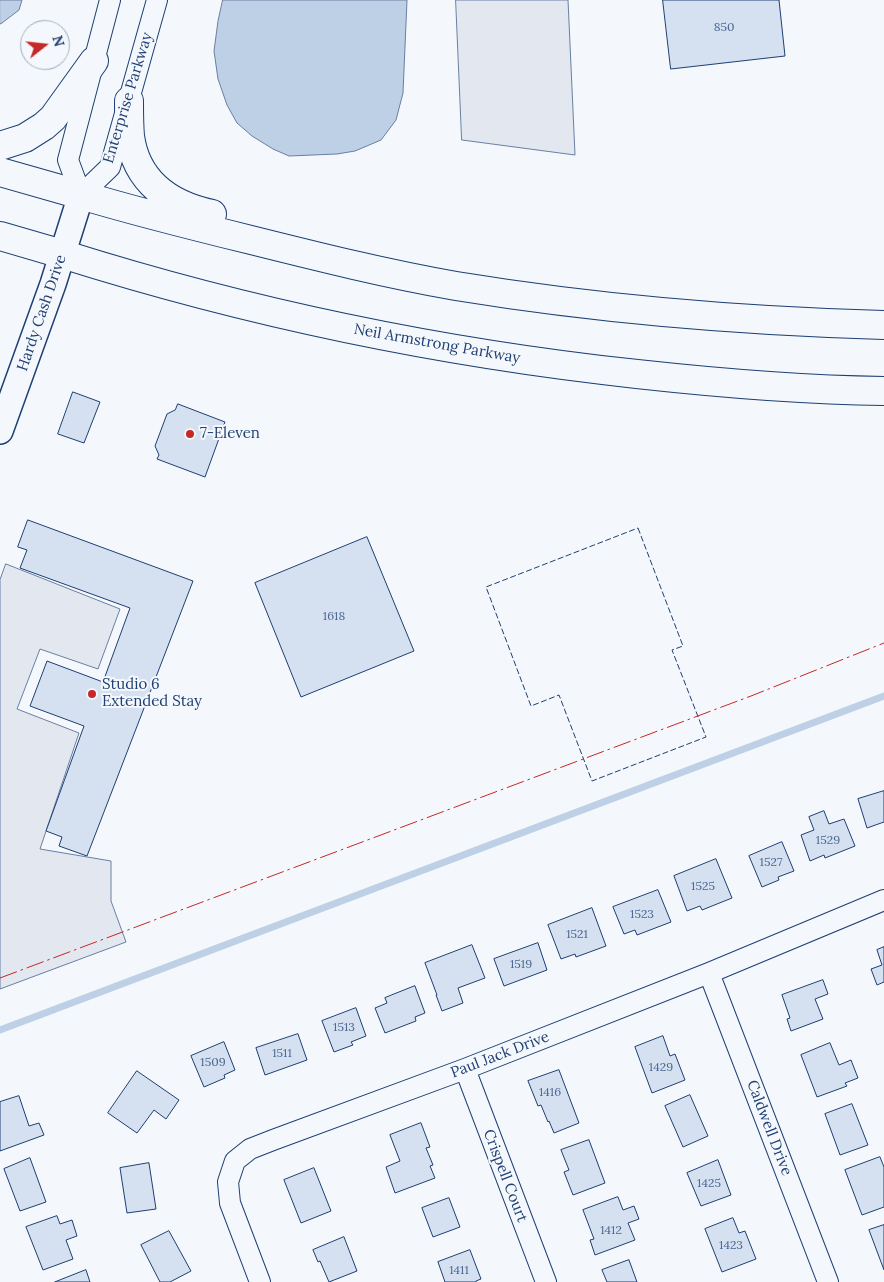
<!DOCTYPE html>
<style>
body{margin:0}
#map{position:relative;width:884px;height:1282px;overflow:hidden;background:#f4f7fb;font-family:Lora,serif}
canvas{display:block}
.north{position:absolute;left:20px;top:20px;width:50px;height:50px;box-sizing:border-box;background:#f4f7fb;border:1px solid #9eadc5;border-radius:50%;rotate:74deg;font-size:14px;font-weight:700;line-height:20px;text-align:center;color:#1d3f73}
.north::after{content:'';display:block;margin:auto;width:18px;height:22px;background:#c62828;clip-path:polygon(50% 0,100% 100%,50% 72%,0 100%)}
</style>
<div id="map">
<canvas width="884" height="1282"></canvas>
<div class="north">N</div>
</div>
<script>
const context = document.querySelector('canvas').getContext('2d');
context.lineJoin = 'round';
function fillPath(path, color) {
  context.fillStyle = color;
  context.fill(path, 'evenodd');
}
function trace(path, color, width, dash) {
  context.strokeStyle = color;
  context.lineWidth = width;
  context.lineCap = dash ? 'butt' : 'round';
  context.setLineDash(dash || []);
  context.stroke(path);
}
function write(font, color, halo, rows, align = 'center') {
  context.font = font + ' Lora,serif';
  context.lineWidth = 4;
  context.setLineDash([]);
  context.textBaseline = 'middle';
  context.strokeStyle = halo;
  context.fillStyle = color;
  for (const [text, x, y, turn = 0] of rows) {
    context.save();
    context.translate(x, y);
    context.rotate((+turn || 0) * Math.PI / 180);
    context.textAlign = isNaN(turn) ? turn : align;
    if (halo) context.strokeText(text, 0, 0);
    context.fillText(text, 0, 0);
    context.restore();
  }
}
const parking = new Path2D(`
 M456,0H568L575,155L462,140Z
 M6,564L120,609L98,669L40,649L17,709L79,733L40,849L111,861V901L126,942L0,989V580Z`);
const water = new Path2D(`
 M0,0H22L19,10L2,23L0,24Z
 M223,0H407L403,93L396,120L381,140L355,151L337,154L289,156L273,149L252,136L237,123L227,105L218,79L214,51L218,21Z`);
const stream = new Path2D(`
 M0,1030L884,696`);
const building = new Path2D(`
 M663,0H779L785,56L671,69Z
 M73,392L100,402L84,443L58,434Z
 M178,404L225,422L205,477L157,459L159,455L155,446L167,414L175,410Z
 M28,520L193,581L87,856L59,846L62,837L46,831L84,726L30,706L47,661L103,682L130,608L20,568L27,550L18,547Z
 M367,537L414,651L301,697L255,583Z
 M884,791V822L867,828L858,799Z
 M824,811L829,824L844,819L855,846L825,858L824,855L810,861L801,835L814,830L809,817Z
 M782,842L794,871L778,877L779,880L762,887L749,856Z
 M716,859L732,898L702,910L700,906L687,911L674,876Z
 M658,890L671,922L637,935L635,930L624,934L613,907Z
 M592,908L606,946L576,957L575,954L561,959L548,925Z
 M538,943L547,970L504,986L494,959Z
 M472,945L485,978L458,988L463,1003L442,1011L436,995H437L425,963Z
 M884,947V982L877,985L871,969L882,965L877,950Z
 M823,980L828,994L815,999L823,1019L791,1031L787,1019L790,1018L782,995Z
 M415,986L425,1013L415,1017L416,1021L385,1033L375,1008L387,1003L385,998Z
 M356,1008L366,1036L351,1042L353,1045L334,1052L322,1021Z
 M298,1034L307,1060L265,1075L256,1048Z
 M663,1036L670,1056L675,1054L685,1080L652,1093L635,1047Z
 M224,1042L235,1070L224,1075L225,1078L204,1087L191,1056Z
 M830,1043L839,1065L851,1060L858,1078L845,1083L847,1086L817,1097L801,1055Z
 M559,1070L579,1123L554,1133L549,1121L548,1122L541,1105L538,1106L528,1081Z
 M137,1071L179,1100L166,1119L154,1110L137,1133L108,1113Z
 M690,1095L708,1136L683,1147L665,1106Z
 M19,1096L29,1126L39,1123L44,1135L0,1151V1102Z
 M852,1104L868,1145L840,1155L825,1114Z
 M421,1123L430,1147L426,1148L433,1165L430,1166L435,1178L395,1193L386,1167L400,1161L390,1135Z
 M589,1140L605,1183L573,1195L564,1172L569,1170L561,1150Z
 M880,1157L884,1167V1207L862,1215L845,1170Z
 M30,1158L46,1202L20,1211L4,1169Z
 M718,1160L731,1195L701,1206L687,1173Z
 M149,1163L156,1209L127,1213L120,1168Z
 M314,1168L331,1211L301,1223L284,1180Z
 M618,1197L623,1210L634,1206L639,1219L628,1223L635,1240L595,1255L590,1240L594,1239L583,1210Z
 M449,1198L460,1227L433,1237L422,1208Z
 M57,1216L60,1224L72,1220L77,1236L66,1240L73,1259L43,1270L26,1227Z
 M733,1218L739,1233L745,1231L756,1259L722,1272L705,1229Z
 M884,1225V1270L869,1230Z
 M169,1231L191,1271L170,1282H160L141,1245Z
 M344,1237L357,1271L329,1282L320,1261L318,1262L313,1250Z
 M470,1250L481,1279L476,1281V1282H445L438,1262Z
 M629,1260L637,1282H607L602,1270Z
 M86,1270L90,1282H55Z`);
const minor = new Path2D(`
 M110,0L68,160L81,195L110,167L157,0
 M709,973L828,1282
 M465,1069L546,1282
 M260,1282L230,1203L228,1182L235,1161L250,1149L273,1140L465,1069L709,973L884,900`);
const tertiary = new Path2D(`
 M0,431L53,284L81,195`);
const primary = new Path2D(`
 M129,101C129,113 129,125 130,136C136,182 170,205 212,214
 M81,195C137,212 194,226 251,240C319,257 387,274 456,286C597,309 741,321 884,325
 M62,254C249,313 442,353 637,374C719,383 802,390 884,391`);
const motorway = new Path2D(`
 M0,146L25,138L44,126L53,118L94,61
 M0,172L81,195
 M0,236L62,254`);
const fence = new Path2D(`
 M638,528L683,646L672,650L706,737L592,781L559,695L531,706L486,587Z`);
const power = new Path2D(`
 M0,978L751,696L884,643`);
const markers = [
 [190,434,5,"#c62828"],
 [92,694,5,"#c62828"]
];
const numberNames = [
 ["850",724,28],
 ["1618",334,617],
 ["1529",828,841],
 ["1527",771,863],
 ["1525",703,887],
 ["1523",642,915],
 ["1521",577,935],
 ["1519",521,965],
 ["1513",344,1028],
 ["1511",282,1054],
 ["1509",213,1063],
 ["1429",661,1068],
 ["1416",550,1093],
 ["1425",709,1184],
 ["1412",611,1231],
 ["1423",731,1246],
 ["1411",459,1271]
];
const streetNames = [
 ["Enterprise Parkway",128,98,-73],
 ["Hardy Cash Drive",42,313,-71],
 ["Neil Armstrong Parkway",437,344,10],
 ["Paul Jack Drive",500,1055,-21],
 ["Caldwell Drive",769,1128,69],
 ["Crispell Court",505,1176,69]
];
const poiNames = [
 ["7-Eleven",200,434],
 ["Studio 6",102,685],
 ["Extended Stay",102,702]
];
fillPath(parking, '#e3e8f0');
trace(parking, '#687fa3', 1);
fillPath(water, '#bed0e5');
trace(water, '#687fa3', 1);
trace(stream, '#bed0e5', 7);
fillPath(building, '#d5e0f0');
trace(building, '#1d3f73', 1);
trace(minor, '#1d3f73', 22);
trace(tertiary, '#1d3f73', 28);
trace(primary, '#1d3f73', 30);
trace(motorway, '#1d3f73', 30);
trace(minor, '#f4f7fb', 20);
trace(tertiary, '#f4f7fb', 25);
trace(primary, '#f4f7fb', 28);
trace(motorway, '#f4f7fb', 28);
trace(fence, '#1d3f73', 1, [6, 2.5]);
trace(power, '#c62828', 1, [18, 4, 2.5, 4]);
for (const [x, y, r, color] of markers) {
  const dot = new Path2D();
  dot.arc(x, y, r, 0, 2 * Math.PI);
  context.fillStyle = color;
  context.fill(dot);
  trace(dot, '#f4f7fb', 2);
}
write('12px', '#4b6792', null, numberNames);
write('15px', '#1d3f73', '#f4f7fb', streetNames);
write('15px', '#1d3f73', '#f4f7fb', poiNames, 'left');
</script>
